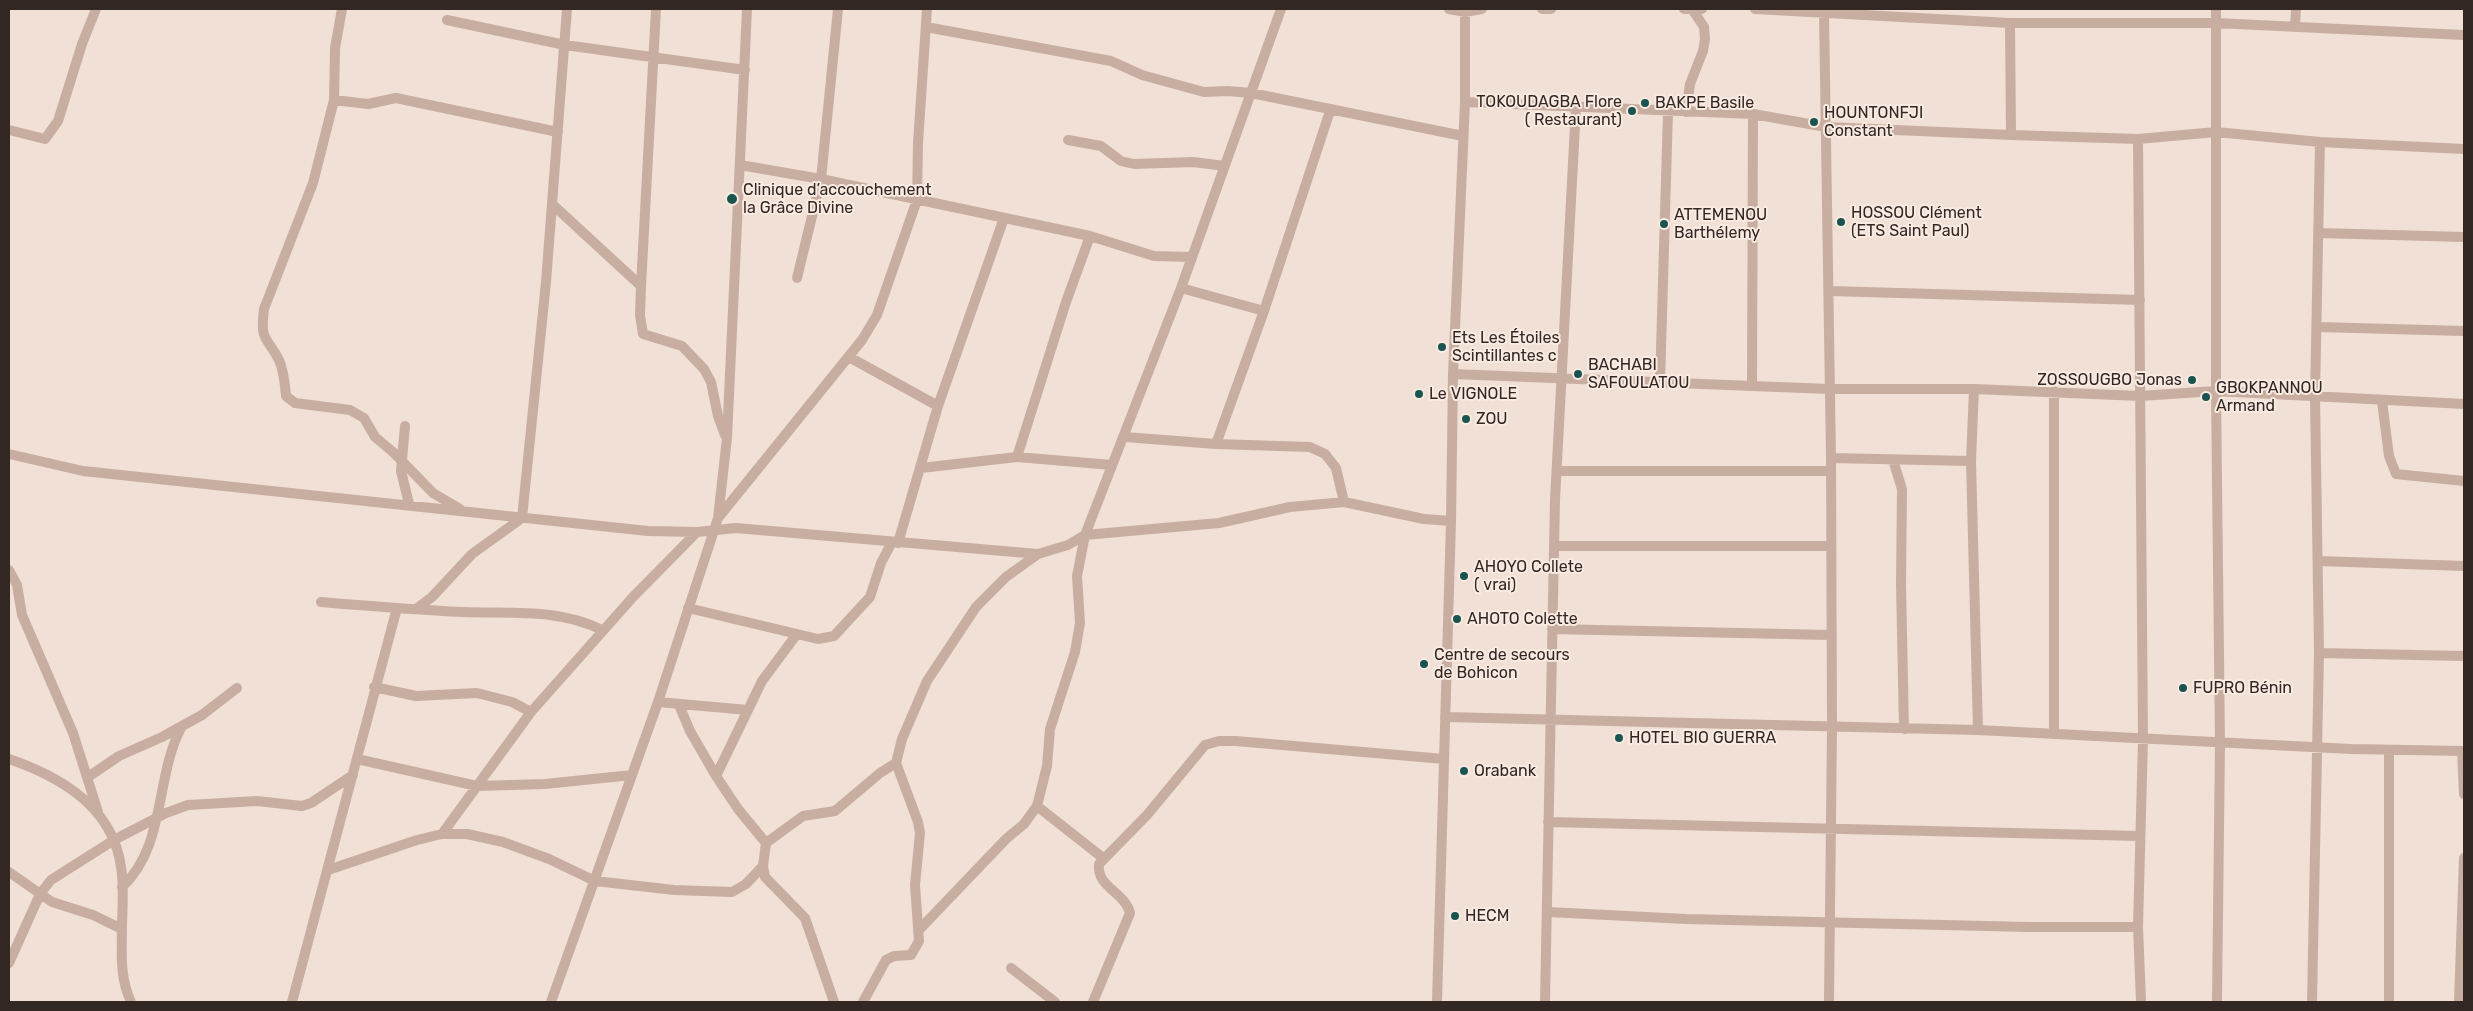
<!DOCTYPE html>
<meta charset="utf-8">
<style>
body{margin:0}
#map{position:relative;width:2473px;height:1011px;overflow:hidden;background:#f1e0d5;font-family:Rubik,sans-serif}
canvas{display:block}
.frame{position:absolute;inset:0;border:10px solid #332724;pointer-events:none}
</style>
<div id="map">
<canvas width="2473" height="1011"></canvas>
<div class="frame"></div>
</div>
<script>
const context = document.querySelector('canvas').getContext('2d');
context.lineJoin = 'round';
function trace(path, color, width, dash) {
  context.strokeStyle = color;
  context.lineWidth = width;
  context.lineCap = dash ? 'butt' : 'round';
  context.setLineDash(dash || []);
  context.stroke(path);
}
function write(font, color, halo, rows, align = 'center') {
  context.font = font + ' Rubik,sans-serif';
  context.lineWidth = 4;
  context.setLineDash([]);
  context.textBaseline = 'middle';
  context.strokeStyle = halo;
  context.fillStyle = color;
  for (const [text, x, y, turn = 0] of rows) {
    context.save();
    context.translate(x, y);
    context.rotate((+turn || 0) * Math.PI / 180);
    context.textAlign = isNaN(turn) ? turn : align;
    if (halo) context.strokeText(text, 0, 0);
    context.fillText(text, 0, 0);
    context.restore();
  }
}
const minor = new Path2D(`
 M342,9L335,48L334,100L313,183L264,309C260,342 266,335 279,360C284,371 285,385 286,396L295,403L350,410L364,418L375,437L393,452L433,493L460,509
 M1449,9L1465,12L1482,9
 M1542,9H1551
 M1684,9H1702
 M1755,9L2010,23H2216L2464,35
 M1824,13L1831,458L1832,728L1829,1002
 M447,20L565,45L745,70
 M2010,23L2011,135
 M926,27L1111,61L1142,75L1204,92L1228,91L1251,93L1463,136
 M2295,27L2296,9
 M334,100L368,104L396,98L558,132
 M1686,112L1690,84L1703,51L1705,39L1704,27L1692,9
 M1753,114L1826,127L2011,135L2138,139L2216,132V9
 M9,130L45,139L58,121L82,44L96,9
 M2138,139L2143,739L2138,927L2141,1002
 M1068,140L1101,146L1121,161L1134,164L1193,162L1225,166
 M2464,149L2320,142L2216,132V391L2464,404
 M740,165L821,179L1090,236L1154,256L1191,257
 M552,204L641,286L640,315L643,334L682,346L704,369L711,382L718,416L725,435
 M2319,233L2464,237
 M797,278L821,179L838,9
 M641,286L656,9
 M1181,288L1264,311
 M1830,291L2140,300
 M2318,327L2464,331
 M849,357L938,406
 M1453,374L1752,386L1753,114L1465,102
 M1660,383L1668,112
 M1752,386L1830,389H1974L2140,396L2216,391L2220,743L2217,1002
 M1974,389L1971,461L1978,730
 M2054,391V734
 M2382,401L2389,456L2396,474L2464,481
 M405,426L401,471L409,504
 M1125,437L1216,444L1310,447L1325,454L1336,468L1344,502
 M1216,444L1264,311L1330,111
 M9,454L83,471L648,531L697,532L736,528L1038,554L1068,545L1085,535L1219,523L1290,507L1344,502L1424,519L1451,521
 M1017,457L1066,302L1090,236
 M1831,458L1971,461
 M1893,460L1902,489L1901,584L1904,729
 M921,468L1017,457L1112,465
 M1557,471H1831
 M718,518L862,340L877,315L917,200L918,143L927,9
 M898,543L938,406L1004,218
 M1554,546H1830
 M2319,561L2464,566
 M9,570L17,585L22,615L73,733L98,812
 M321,602C368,606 416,610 463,612C511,614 559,608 602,630
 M688,608L818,639L834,636L870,597L881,563L892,542
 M416,609L432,597L472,554L522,518L546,282L567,9
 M1552,629L1831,635
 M2319,653L2464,656
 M374,687L416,696L477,693L512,702L531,712
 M658,702L748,710
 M679,705L690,731L716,776L738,809L766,843L763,866L765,877L805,918L834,1002
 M1445,717L1978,730L2351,749L2464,751
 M2389,750V1002
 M2462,751L2464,794
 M9,759C50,773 97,798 114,841C125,866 123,897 122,924C122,952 119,976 131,1002
 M357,759L477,786L545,784L632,775
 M716,776L762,681L797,634
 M88,777L119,756L162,737L202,715L237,688
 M1037,806L1103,858
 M1548,822L2140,836
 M442,834L531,712L633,597L697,532
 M766,843L803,816L835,811L880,773L896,763
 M328,870L417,840L442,834H467L503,842L549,859L595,881L674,890L732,892L746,884L763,866
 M9,872L52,902L93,915L122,929
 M122,887C166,847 155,777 181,728
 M1548,912L1686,919L2029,927H2138
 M918,931L1006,839L1024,824L1037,806L1047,766L1050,729L1075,652L1080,623L1077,576L1085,535L1181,288L1281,9
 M9,963L40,894L51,880L114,840L166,813L188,805L257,801L302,806L311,803L353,775
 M1011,968L1055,1002
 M292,1002L397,608
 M551,1002L658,702L718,518L727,438L747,9
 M863,1002L886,960L894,956L911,955L919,941L915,885L920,833L918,822L896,763L902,739L927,681L976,607L1006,577L1038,554
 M1093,1002L1130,913C1125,892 1096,887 1099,864L1147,815L1205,745L1219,741H1236L1444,759
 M1437,1002L1451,521L1453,374L1465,102V9
 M1545,1002L1555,500L1576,107
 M2312,1002L2319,653L2315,397L2320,142
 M2459,1002L2464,858`);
const markers = [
 [1645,103,5,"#1a5451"],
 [1632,111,5,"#1a5451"],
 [1814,122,5,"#1a5451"],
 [732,199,6,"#1a5451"],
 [1841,222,5,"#1a5451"],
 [1664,224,5,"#1a5451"],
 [1442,347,5,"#1a5451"],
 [1578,374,5,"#1a5451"],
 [2192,380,5,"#1a5451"],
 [1419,394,5,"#1a5451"],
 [2206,397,5,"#1a5451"],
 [1466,419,5,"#1a5451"],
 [1464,576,5,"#1a5451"],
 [1457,619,5,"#1a5451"],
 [1424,664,5,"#1a5451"],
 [2183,688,5,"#1a5451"],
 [1619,738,5,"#1a5451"],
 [1464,771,5,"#1a5451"],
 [1455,916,5,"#1a5451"]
];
const poiNames = [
 ["TOKOUDAGBA Flore",1622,102,"right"],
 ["( Restaurant)",1622,120,"right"],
 ["BAKPE Basile",1655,103],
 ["HOUNTONFJI",1824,113],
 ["Constant",1824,131],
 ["Clinique d’accouchement",743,190],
 ["la Grâce Divine",743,208],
 ["HOSSOU Clément",1851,213],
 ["(ETS Saint Paul)",1851,231],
 ["ATTEMENOU",1674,215],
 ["Barthélemy",1674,233],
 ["Ets Les Étoiles",1452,338],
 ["Scintillantes c",1452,356],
 ["BACHABI",1588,365],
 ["SAFOULATOU",1588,383],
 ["ZOSSOUGBO Jonas",2182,380,"right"],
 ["GBOKPANNOU",2216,388],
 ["Armand",2216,406],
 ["Le VIGNOLE",1429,394],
 ["ZOU",1476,419],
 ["AHOYO Collete",1474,567],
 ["( vrai)",1474,585],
 ["AHOTO Colette",1467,619],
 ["Centre de secours",1434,655],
 ["de Bohicon",1434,673],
 ["FUPRO Bénin",2193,688],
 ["HOTEL BIO GUERRA",1629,738],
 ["Orabank",1474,771],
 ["HECM",1465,916]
];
trace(minor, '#c8aea1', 10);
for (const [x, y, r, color] of markers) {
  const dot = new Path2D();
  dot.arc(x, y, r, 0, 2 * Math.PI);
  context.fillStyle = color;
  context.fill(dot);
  trace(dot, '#f9ebe1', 2);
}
write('16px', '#332724', '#f9ebe1', poiNames, 'left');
</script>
